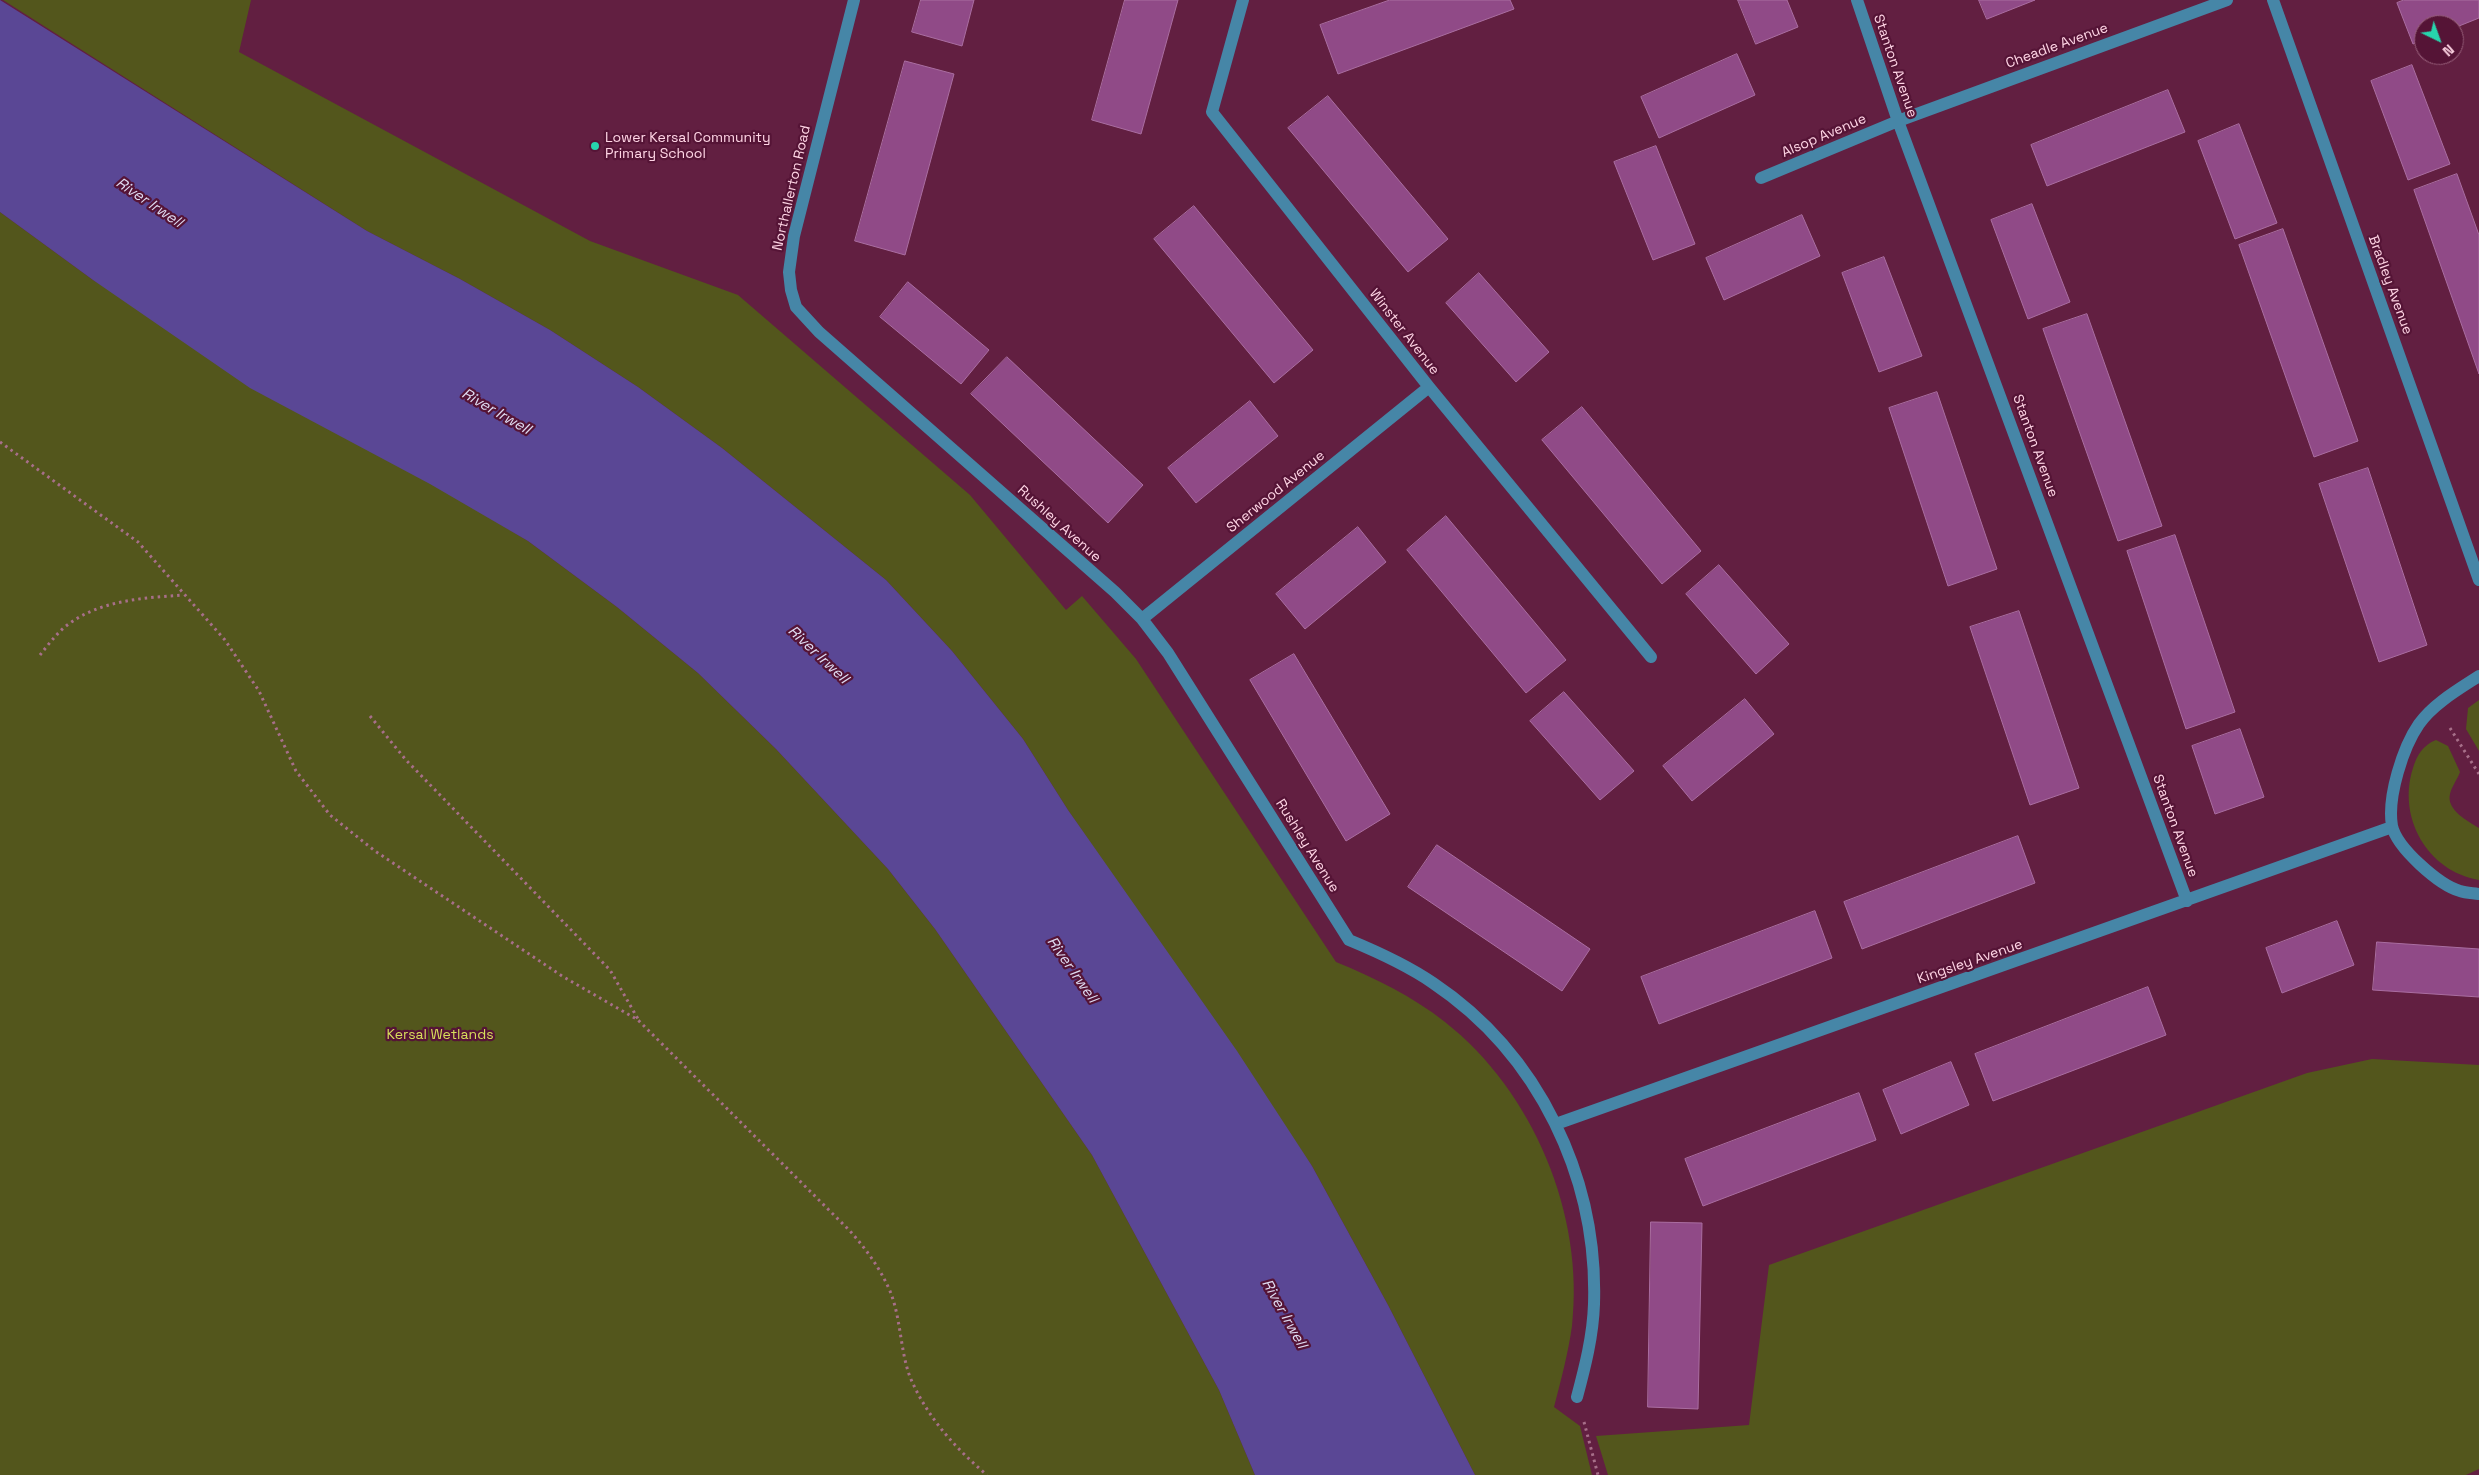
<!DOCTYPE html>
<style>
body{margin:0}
#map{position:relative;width:2479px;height:1475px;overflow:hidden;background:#621f41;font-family:"Space Grotesk",sans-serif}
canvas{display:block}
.north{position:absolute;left:2414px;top:15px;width:50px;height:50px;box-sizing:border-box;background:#551436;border:1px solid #99617c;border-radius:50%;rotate:138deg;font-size:14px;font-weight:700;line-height:20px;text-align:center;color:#ffd5e5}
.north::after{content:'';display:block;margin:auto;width:18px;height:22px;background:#27d5ad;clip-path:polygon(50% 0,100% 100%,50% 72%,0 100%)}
</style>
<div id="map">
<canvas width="2479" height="1475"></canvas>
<div class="north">N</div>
</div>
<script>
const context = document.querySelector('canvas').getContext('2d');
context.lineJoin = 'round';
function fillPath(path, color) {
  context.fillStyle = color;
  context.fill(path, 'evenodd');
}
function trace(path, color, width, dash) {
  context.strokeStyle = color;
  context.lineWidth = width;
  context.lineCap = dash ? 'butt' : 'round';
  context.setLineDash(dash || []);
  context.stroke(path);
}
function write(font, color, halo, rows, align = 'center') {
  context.font = font + ' "Space Grotesk",sans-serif';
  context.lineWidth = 4.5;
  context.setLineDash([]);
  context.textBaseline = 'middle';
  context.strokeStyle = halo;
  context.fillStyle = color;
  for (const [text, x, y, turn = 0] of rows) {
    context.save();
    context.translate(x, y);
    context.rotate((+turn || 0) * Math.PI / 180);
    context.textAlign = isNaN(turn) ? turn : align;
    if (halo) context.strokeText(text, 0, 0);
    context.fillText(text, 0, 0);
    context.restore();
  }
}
const green = new Path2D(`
 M3,0H251L239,52L590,241L738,295L970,495L1066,610L1082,596L1136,659L1336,962C1375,978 1412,996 1445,1022C1533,1091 1585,1215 1572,1326C1568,1354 1561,1380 1554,1407L1580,1426L1592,1475H1475L1388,1305L1312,1166L1068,810L1023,739L952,651L886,580L722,448L638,387L550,330L460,279L367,231Z
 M0,212L93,280L528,541L617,607L698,673L776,749L888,869L935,929L1092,1155L1219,1390L1255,1475H0Z
 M2479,700V751L2466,729L2468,708Z
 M2436,740L2448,746L2460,772C2457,780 2452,786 2450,794C2446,810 2468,821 2479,828V880C2427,871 2397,817 2413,768C2417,755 2423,745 2436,740Z
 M2372,1059L2479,1065V1469L2466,1475H1608L1596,1436L1749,1425L1769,1265L2307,1073Z`);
const water = new Path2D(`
 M0,0L367,231L460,279L550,330L638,387L722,448L886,580L952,651L1023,739L1068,810L1237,1051L1312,1166L1388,1305L1475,1475H1255L1219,1390L1092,1155L935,929L888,869L776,749L698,673L617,607L528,541L430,484L250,388L93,280L0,212Z`);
const building = new Path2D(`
 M921,0H974L962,46L912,32Z
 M1125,0H1178L1141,134L1092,120Z
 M1390,0H1510L1514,9L1338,74L1320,25Z
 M1738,0H1787L1798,27L1756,44Z
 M1979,0H2035L1987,19Z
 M2404,0H2479V18L2454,28V25H2424V40L2413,44L2397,3Z
 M1737,54L1755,95L1659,138L1641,97Z
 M905,61L954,74L905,255L855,241Z
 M2412,65L2450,164L2408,180L2371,81Z
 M2168,90L2185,132L2047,186L2031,145Z
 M1328,96L1448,239L1408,272L1288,128Z
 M2239,124L2277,223L2235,239L2198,141Z
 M1656,146L1695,244L1653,260L1614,162Z
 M2457,174L2479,235V374L2414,190Z
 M2032,204L2070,302L2028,319L1991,220Z
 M1194,206L1313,350L1274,383L1154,239Z
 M1802,215L1820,256L1724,300L1706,258Z
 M2283,229L2358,441L2314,457L2239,245Z
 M1884,257L1922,356L1879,372L1842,273Z
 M1479,273L1549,352L1516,382L1446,303Z
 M908,282L989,350L961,384L880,317Z
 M2087,314L2162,526L2118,541L2043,329Z
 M1007,357L1143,485L1108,523L971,394Z
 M1937,392L1997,569L1948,586L1889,408Z
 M1250,401L1278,436L1196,503L1168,468Z
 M1582,407L1701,551L1662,584L1542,440Z
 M2368,468L2427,645L2379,662L2319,484Z
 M1446,516L1566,660L1526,693L1407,550Z
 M1358,527L1386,562L1305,629L1276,594Z
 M2175,535L2235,712L2186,729L2127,551Z
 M1719,565L1789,644L1756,674L1686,594Z
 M2019,611L2079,788L2030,805L1970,627Z
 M1294,654L1390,814L1346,841L1250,680Z
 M1564,692L1634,771L1600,800L1530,721Z
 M1745,699L1774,734L1692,801L1663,766Z
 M2240,729L2264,797L2215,814L2192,746Z
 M2018,836L2035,883L1862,949L1844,902Z
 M1437,845L1590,949L1562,991L1408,887Z
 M1815,911L1832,958L1659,1024L1641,977Z
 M2337,921L2354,965L2282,993L2266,948Z
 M2377,942L2479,949V997L2373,990Z
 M2148,987L2166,1035L1993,1101L1975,1054Z
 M1951,1062L1969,1105L1901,1134L1883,1090Z
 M1859,1093L1876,1140L1703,1206L1685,1159Z
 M1651,1222L1702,1223L1698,1409L1648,1407Z`);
const path = new Path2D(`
 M0,442L138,542L225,640L259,691L296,771L330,815L375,851L562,976L638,1020L850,1231C866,1249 880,1268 890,1291C901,1318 900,1350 910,1377C927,1417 954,1447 987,1475
 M40,655C48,645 56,634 66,626C99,600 143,598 183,595
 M370,716L406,760L610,970L638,1019
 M2450,728L2479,774
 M1584,1422L1598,1475`);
const minor = new Path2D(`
 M854,0L794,236L789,272L791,290L796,307L819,332L1115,592L1142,619L1168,653L1349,940C1378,952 1407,965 1433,983C1539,1054 1598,1178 1594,1304C1593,1336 1585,1367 1577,1397
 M1243,0L1212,112L1429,387L1651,657
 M1857,0L1898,121L2187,901
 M2273,0L2479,580
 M1761,178L1898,121L2227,0
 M1142,619L1429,387
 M2479,676C2459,689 2433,704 2419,724C2403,747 2387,797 2392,826C2397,848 2439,885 2460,891C2466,893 2473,893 2479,894
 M1556,1124L2392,827`);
const markers = [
 [595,146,5,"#27d5ad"]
];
const streetNames = [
 ["Cheadle Avenue",2057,46,-20],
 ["Stanton Avenue",1895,66,71],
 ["Alsop Avenue",1824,136,-23],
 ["Northallerton Road",792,188,-77],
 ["Bradley Avenue",2390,285,70],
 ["Winster Avenue",1404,332,52],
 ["Stanton Avenue",2035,446,70],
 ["Sherwood Avenue",1276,492,-39],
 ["Rushley Avenue",1059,524,42],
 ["Stanton Avenue",2175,826,70],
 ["Rushley Avenue",1307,846,58],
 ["Kingsley Avenue",1970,962,-19]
];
const poiNames = [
 ["Lower Kersal Community",605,138],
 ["Primary School",605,154]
];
const parkNames = [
 ["Kersal Wetlands",440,1035]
];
const waterNames = [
 ["River Irwell",149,203,34],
 ["River Irwell",496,412,30],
 ["River Irwell",818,655,43],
 ["River Irwell",1072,970,55],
 ["River Irwell",1284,1314,61]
];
fillPath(green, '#53561c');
fillPath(water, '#5a4795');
fillPath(building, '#904a87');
trace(building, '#aa6ea1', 1);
trace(path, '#a76f89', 3, [2.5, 4]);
trace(minor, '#4686a7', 12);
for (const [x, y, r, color] of markers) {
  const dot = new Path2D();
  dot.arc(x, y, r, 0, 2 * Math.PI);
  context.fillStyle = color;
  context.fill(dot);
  trace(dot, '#551436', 2);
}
write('14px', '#ffd5e5', '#551436', streetNames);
write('14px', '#ffd5e5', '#551436', poiNames, 'left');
write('14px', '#d7df5b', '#551436', parkNames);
write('italic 15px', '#dfdcf2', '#551436', waterNames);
</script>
